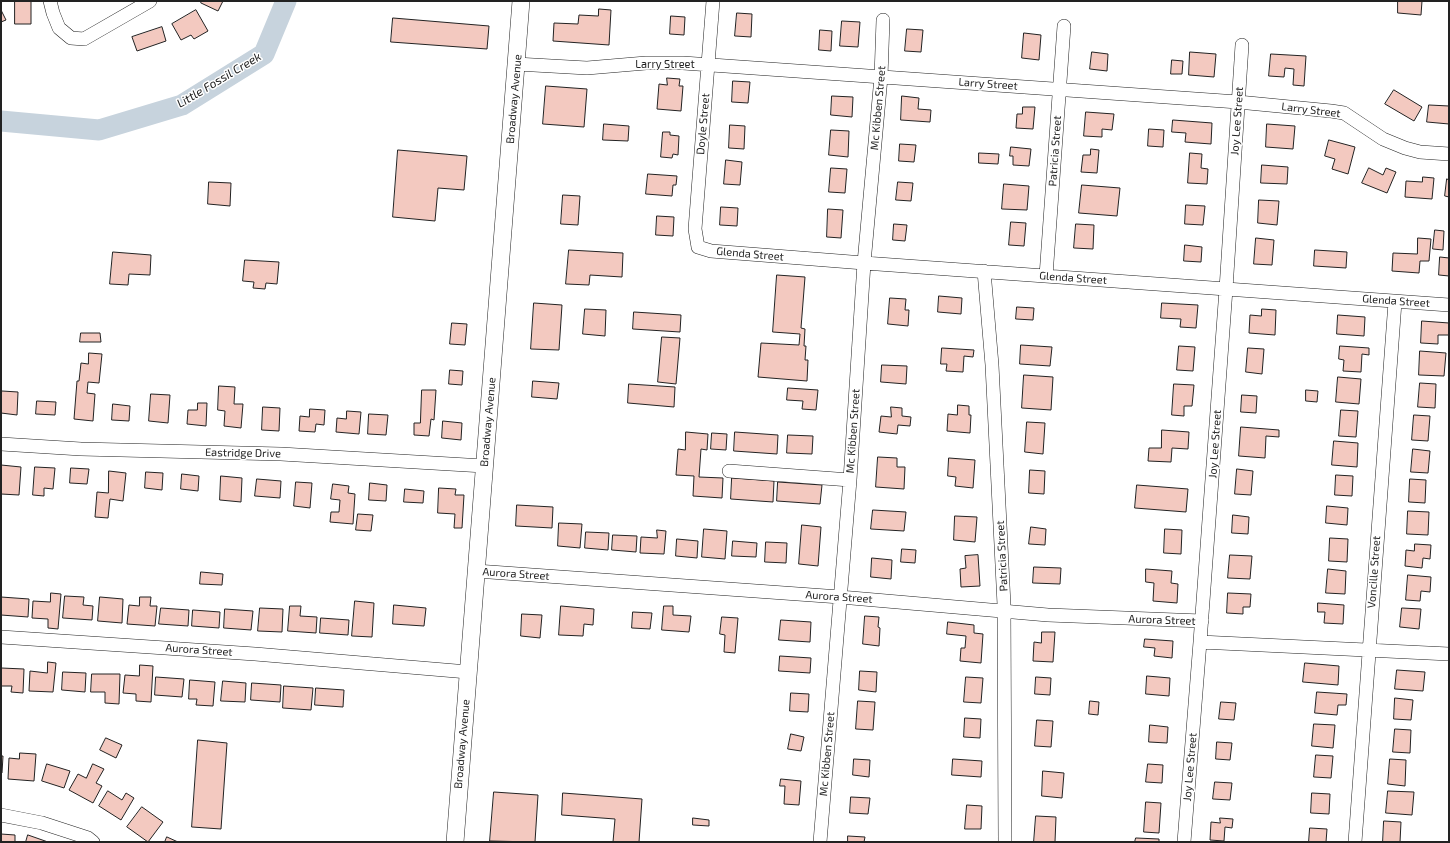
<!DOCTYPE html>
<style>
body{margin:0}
#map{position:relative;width:1450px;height:843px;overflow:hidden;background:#fff;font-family:"Exo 2",sans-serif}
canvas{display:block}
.frame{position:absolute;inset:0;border:2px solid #222;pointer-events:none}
</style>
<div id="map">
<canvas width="1450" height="843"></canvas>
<div class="frame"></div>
</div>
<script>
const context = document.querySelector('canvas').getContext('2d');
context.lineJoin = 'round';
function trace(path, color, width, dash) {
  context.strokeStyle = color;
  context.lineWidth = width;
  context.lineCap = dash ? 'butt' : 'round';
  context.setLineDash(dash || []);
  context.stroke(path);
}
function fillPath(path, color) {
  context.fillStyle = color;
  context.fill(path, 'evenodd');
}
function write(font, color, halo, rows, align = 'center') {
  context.font = font + ' "Exo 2",sans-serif';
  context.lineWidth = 3;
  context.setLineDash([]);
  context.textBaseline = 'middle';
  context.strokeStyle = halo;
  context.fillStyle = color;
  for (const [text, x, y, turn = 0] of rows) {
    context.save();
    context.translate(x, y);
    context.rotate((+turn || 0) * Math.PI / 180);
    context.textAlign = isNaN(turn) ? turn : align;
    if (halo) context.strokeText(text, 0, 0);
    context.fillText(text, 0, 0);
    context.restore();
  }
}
const river = new Path2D(`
 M1,121L99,130L182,105L264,54L286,1`);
const building = new Path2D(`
 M15,1H31V24H15Z
 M202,1H223L218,11L201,3Z
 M1398,1H1422L1421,15L1398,13Z
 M599,9L611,10L609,45L553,41L554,23L578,24L579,15L598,16Z
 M1,10L6,20L1,22Z
 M196,10L208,31L194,39L191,35L181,40L172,24Z
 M737,13L752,14L751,37L735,36Z
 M671,16L685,17L684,35L670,34Z
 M393,18L489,26L487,49L391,42Z
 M842,21L860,22L858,47L840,46Z
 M162,27L166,41L137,51L132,37Z
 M907,29L923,30L921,52L905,51Z
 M820,30L832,31L831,51L819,50Z
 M1024,33L1041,35L1039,60L1022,58Z
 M1092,52L1108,54L1107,71L1090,69Z
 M1190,52L1216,54L1214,77L1189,75Z
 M1271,54L1306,56L1304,86L1293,85L1294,69L1285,68L1284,77L1269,76Z
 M1172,60L1183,61L1182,74H1171Z
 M667,78L680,79L679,86H683L681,111L657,109L659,84L667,85Z
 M733,81L750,82L748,103L732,102Z
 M546,86L587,89L584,127L543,124Z
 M1394,90L1422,107L1414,121L1385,104Z
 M832,96L853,97L852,117L831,115Z
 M902,96L919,98L918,109L931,110L930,122L901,120Z
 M1429,105L1449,106V124L1427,122Z
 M1023,107H1035L1033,129L1016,128L1017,114H1022Z
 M1086,112L1114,114L1112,130L1102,129V137L1084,136Z
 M1173,120L1212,123L1211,144L1185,142L1186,133L1172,132Z
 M604,124L629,126L628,141L603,140Z
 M1267,124L1295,126L1293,149L1266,147Z
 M730,125L745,126L744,149L729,148Z
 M1149,129L1164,130L1163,147L1148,146Z
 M831,130L849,131L848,157L829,155Z
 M663,132H670V135L679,136L678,155L673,154L672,158L661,157Z
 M1329,140L1355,147L1348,174L1332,169L1335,159L1325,156Z
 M900,144L916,145L914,162L899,161Z
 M1011,147L1031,149L1029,166L1013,165V156H1010Z
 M1091,149L1099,150L1097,173L1081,172L1083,155H1090Z
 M398,150L467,156L464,190L438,188L435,221L393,217Z
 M979,153L999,154L998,164L979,163Z
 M1190,153L1202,154L1201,168L1208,169L1207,184L1188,183Z
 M726,160L742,162L740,185L724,184Z
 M1262,165L1288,167L1287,184L1261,183Z
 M831,168L847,169L845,193L829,192Z
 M1369,168L1383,175L1386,168L1396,172L1387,193L1362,183Z
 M648,174L677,176L676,185H673L672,196L646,194Z
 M1423,177L1434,178L1432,199L1405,197L1406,181L1422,182Z
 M1447,179L1449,180V197L1445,196Z
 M209,182L231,183L230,206L208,204Z
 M898,182L913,183L911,201L896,200Z
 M1004,184L1029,186L1027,210L1002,209Z
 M1082,185L1120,188L1117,216L1079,213Z
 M563,195L580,196L578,225L561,224Z
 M1259,200L1279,201L1277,225L1258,223Z
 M1186,205L1205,206L1203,225L1185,224Z
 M721,207L738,208L737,226L720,225Z
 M828,209L843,210L841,238L827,237Z
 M657,216L674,217L673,236L656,235Z
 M1011,222L1026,223L1024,246L1009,245Z
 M894,224L907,225L905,241L893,240Z
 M1076,224L1094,225L1093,249L1074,248Z
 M1435,230L1444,231L1443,250L1433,249Z
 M1256,238L1274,240L1272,265L1254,264Z
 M1418,238L1431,239L1429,261H1420L1419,273L1392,271L1393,253L1417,254Z
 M1185,245L1202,247L1201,262L1184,261Z
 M569,250L623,253L622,277L590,275L589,285L566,284Z
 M1315,250L1347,252L1346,268L1314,266Z
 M113,252L151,255L150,275L129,274L128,285L110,284Z
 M1440,257L1449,258V276L1439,275Z
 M245,260L279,262L277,284L266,283L265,289L253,288L254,282L243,281Z
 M777,275L805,277L801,328L805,329L804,346H806L805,360H808L807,381L758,377L761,343L799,345L800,334L773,332Z
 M939,296L962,298L961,314L938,312Z
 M890,298L906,299L905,310H909L908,326L888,324Z
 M534,303L562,305L559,350L531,349Z
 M1162,303L1198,305L1196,328L1180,327L1181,319L1161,318Z
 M1017,307L1034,308L1033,320L1016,319Z
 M585,309L606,310L605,336L583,334Z
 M1262,309L1276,310L1275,335L1249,333L1250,315L1261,316Z
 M634,312L681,315L680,332L633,329Z
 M1338,315L1365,317L1364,336L1337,334Z
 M1422,321L1449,323V335H1438V344L1421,343Z
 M452,323L467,324L465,345L450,344Z
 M81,333H100L101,342H80Z
 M662,337L680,338L676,384L658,382Z
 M1021,345L1052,347L1050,366L1020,364Z
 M1179,346L1195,347L1193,371L1177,370Z
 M1340,346L1369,348V355L1362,354L1361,372L1343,371L1344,360L1339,359Z
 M942,348L974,350L973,357L964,356L963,372L946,371L947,364H941Z
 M1248,348L1264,349L1262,374L1246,372Z
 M1420,351L1446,353L1444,376L1419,375Z
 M89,353L102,354L99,383L88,382L87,393L95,394L93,421L74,419L77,381H79L81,363L88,364Z
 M882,365L907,366L906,384L881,382Z
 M450,370L463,371L462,385L449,384Z
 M1024,375L1053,377L1051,410L1022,408Z
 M1338,377L1361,379L1359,404L1336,402Z
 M533,381L559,383L557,399L532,397Z
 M1420,383L1436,384L1435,408L1418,407Z
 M629,384L675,387L674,407L628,403Z
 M1174,384L1194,385L1192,406H1184V416L1172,415Z
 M219,386L235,387L234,404H243L241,428L224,426L225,411L218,410Z
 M788,388L818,390L816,410L802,409L803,401L787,400Z
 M422,390H436L434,420L431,419L429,436L414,435V423H420Z
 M1306,390L1318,391L1317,402L1306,401Z
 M2,391L18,392L17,415L1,413Z
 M151,394L170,395L168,423L149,421Z
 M1242,395L1257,396L1256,413L1241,412Z
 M37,401L56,402L55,415L36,414Z
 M198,403H207L206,426L187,424L188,410H197Z
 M113,404L130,406L129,421L112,420Z
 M958,405L969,406V415H971L970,433L947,431L948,414L957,415Z
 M263,407L280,408L279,431L262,430Z
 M891,407L902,408V416L911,417L910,426L898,425L897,434L879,432L881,416L891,417Z
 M310,409L325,410L324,425L316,424L315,432L299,431L300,416L309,417Z
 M1341,410L1358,411L1356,437L1339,436Z
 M347,411L361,412L359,434L336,432L337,418L346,419Z
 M369,414L388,415L386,435L368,434Z
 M1414,415L1430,416L1428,441L1412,440Z
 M443,421L462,423L461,440L442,438Z
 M1027,422L1045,423L1043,454L1025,452Z
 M1241,427L1279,430V437L1266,436L1265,458L1239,456Z
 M1162,430L1189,432L1188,449L1172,448L1171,462L1148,461L1149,448H1161Z
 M686,432L708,434L707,450L701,449L699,477L723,478L722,498L693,496L694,476L676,475L678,449L685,450Z
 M735,432L778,435L777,454L734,451Z
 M712,433L727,434L726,450L711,449Z
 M788,435L813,436L812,454L787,453Z
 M1334,441L1358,443L1357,467L1332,465Z
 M1413,449L1430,451L1428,473L1411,472Z
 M878,457L897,458V467H905L904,489L876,487Z
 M949,458L975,460L973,488L955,486L956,477L948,476Z
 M1,465L21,467L19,495L1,494Z
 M35,467L55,468L53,489L44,488V496L33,495Z
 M71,468L89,469L87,484L70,483Z
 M1237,469L1253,471L1251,495L1235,494Z
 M1030,470L1045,471L1044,494L1029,493Z
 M109,471L126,473L123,501L110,499L108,518L95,517L97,492L108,493Z
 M146,472L163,473L162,490L145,488Z
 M182,474L199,476L198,491L181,489Z
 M1336,475L1353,476L1352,496L1335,495Z
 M221,476L242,478L241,502L220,500Z
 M732,478L774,481L773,502L731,499Z
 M257,479L281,481L280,498L255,496Z
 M1410,479L1426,480L1425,503L1409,502Z
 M296,482L312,483L310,508L294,506Z
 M778,482L822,485L820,504L777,501Z
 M370,483L387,485L386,501L369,500Z
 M333,484L349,486L348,493L355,494L353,524L330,522L331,512H339L340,500L331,499Z
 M1137,485L1188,489L1186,512L1135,508Z
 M439,488L456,489L455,495H464L462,528H454L455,514L438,513Z
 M405,489L424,491L423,503L404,502Z
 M517,505L553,507L552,528L516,526Z
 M1327,506L1348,508L1347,525L1326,523Z
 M873,510L906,512L904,531L871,529Z
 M1408,511L1429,512L1428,535L1407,534Z
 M358,514L373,515L371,531L356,530Z
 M1233,515L1249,517L1248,534L1232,533Z
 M955,516L977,517L975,542L954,540Z
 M559,523L582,524L580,548L558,546Z
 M802,525L821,527L818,566L799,564Z
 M1031,527L1046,529L1045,545L1029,544Z
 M704,529L727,531L725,559L702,557Z
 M1165,529L1182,530L1181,554L1164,553Z
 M657,530L666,531L664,554L640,553L641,537L657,538Z
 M586,532L609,533L608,550L585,548Z
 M613,535L637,536L636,552L612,550Z
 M1330,538L1348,539L1347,562L1329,561Z
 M677,539L698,541L697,558L676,556Z
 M733,541L757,543L756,557L732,556Z
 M766,542L787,543L786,563L765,562Z
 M1415,544L1431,545L1430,559L1423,558L1422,568L1405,566L1406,550L1414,551Z
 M902,549L916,550L915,563L901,562Z
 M978,555L980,586L961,587L960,569L966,568L965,556Z
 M1230,555L1252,556L1250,579L1228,578Z
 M872,558L892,560L891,579L871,577Z
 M1034,567L1061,568L1060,584L1033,583Z
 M1146,569L1172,571L1171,583L1178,584L1177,603L1153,601L1154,583L1146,582Z
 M1328,569L1346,571L1345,594L1326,593Z
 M201,572L223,574L222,585L200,584Z
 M1408,575L1431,577L1430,592L1421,591L1420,601L1406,600Z
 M51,593L61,594L58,629L48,628V619L32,618L33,601L50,602Z
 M1228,593L1251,594L1250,607H1243V614L1227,613Z
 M65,596L84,597L83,605L93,606L92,620L63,618Z
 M1,597L29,599L28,617L1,615Z
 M100,597L123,599L122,623L98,621Z
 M140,597H151L150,606H157L155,626L127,624L129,605L139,606Z
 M355,601L374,603L372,637L352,636Z
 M1318,603L1344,605L1343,624L1324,623L1325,612H1318Z
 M394,605L426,608L424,626L393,624Z
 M290,606H301L300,616L317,617L316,633L288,631Z
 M561,606L594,609L593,625L584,624L583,636L559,635Z
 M664,606H673V615L691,616L689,632L662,630Z
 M161,608L189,610L188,626L159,624Z
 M260,608L283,609L282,632L258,631Z
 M1402,608L1421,609L1419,629L1400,627Z
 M225,609L253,611L251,630L224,628Z
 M193,610L220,612L219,628L192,626Z
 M633,612L652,613L650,629L632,628Z
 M522,614L542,615L540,638L521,636Z
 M865,616L879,617L878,627L880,628L879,646L863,644Z
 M722,617L738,618L735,653L724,652L725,635L720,634Z
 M321,618L349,620L348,635L320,633Z
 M781,620L811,622L810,642L779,640Z
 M948,622L974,625V633L983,634L981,663L960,661L961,648H965L966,636L947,634Z
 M1042,632H1055L1053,662L1033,661L1034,642L1041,643Z
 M1145,639L1173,641L1172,658L1154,656L1155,648L1144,647Z
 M780,656L811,658L810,673L779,671Z
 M48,662L56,663L53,692L29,691L30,671L47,673Z
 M1305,663L1339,666L1338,685L1303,682Z
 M140,665L153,666L151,702L136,701V694L123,693L125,675L139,676Z
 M1,668L24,669L23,693L11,692L12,686H1Z
 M1397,670L1425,672L1423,691L1395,689Z
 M860,671L877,672L876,692L859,690Z
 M63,672L86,673L85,692L62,690Z
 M92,674H120L119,704L105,703V692H91Z
 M1147,676L1170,678L1169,696L1146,694Z
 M156,677L184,679L182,697L155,695Z
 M966,677L983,678L981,703L964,702Z
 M1036,677L1051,678L1050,695L1035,694Z
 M190,680L215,682L213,706L196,705L197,699H189Z
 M223,681L246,683L245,702L221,701Z
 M252,683L281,685L280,702L251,700Z
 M284,686L313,688L311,710L283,708Z
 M316,688L344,690L343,707L315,705Z
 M1317,692L1347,694L1346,705H1338L1337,715L1315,713Z
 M791,693L809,694L808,712L790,711Z
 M1395,698L1413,700L1411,720L1394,719Z
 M858,701L875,702L873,730L856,729Z
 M1090,701L1099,702L1098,715L1089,714Z
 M1221,702L1236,703L1234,720L1219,719Z
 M965,718L981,719L980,738L964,737Z
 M1037,720L1053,721L1051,747L1035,746Z
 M1314,724L1335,725L1333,748L1312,746Z
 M1150,725L1168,727L1167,743L1149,742Z
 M1395,729L1411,730L1410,753L1393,752Z
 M791,734L804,737L801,751L788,749Z
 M106,738L122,745L116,758L100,750Z
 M198,740L227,743L221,829L192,827Z
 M1217,742L1232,743L1230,760L1216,759Z
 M20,753L36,754L34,781L8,779L9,758L19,759Z
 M1316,755L1333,756L1331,778L1314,777Z
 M1,756H3L2,773H1Z
 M854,759L870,760L869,777L853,775Z
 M953,759L982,761L981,777L952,775Z
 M1390,759L1406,760L1405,786L1388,784Z
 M47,764L70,771L64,788L42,781Z
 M93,764L104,769L96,783L102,786L93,803L69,790L78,774L86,778Z
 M1148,764L1163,765L1162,783L1146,782Z
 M1043,771L1064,773L1062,798L1042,796Z
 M781,779L801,781L799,805L784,804L785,786H780Z
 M1215,782L1232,783L1230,800L1213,799Z
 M108,791L122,800L126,793L134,798L121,820L99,806Z
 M1388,791L1414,792L1412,815L1386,813Z
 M494,792L538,795L535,842L490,841Z
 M563,793L642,799L639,842H613L615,819L562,815Z
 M1312,793L1330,794L1329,814L1311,813Z
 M851,797L870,798L868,814L850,813Z
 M1146,802L1161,803L1159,833L1144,832Z
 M967,805L982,806L981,829H965Z
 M142,807L163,822L148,842L127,827Z
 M1036,816L1056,817L1055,842H1034Z
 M693,818L709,820V826L693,825Z
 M1220,818L1233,819L1232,828L1225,827L1224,841L1210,840L1211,822L1220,823Z
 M1384,821L1401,822L1400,842H1383Z
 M1310,828L1327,829L1326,842H1309Z
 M1,834L15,835V842H1Z
 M28,835L48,842H26Z
 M848,836L865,837L864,842H848Z
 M167,837L178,842H165Z
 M1136,838L1159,839V842H1135Z`);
const minor = new Path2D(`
 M50,1L53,13L59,28L71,38L84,39L150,1
 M713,1L695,229L698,247L711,251L864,263L1449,305
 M516,64L587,68L646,63H683L1238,102L1331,111L1344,113L1383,139L1405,148L1420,152L1449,154
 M984,271L992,365L1004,605L1005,842
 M1046,276L1064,26
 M1,444L81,449L281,454L484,466
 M729,471L850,480
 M476,571L840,597L1048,615L1202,621
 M1,637L255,654L468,672
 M1200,642L1449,654
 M1,815L42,823L88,838L93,842
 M820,842L850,480L864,263L881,77L883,20
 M1184,842L1200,642L1226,289L1242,45
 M1355,842L1395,302`);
const major = new Path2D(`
 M455,842L521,1`);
const streetNames = [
 ["Larry Street",665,64],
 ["Larry Street",988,84,4],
 ["Broadway Avenue",514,99,-85],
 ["Mc Kibben Street",878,108,-85],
 ["Larry Street",1311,110,7],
 ["Joy Lee Street",1237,121,-86],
 ["Doyle Street",703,124,-85],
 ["Patricia Street",1055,151,-86],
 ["Glenda Street",750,254,5],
 ["Glenda Street",1073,278,4],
 ["Glenda Street",1396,301,4],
 ["Broadway Avenue",488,422,-85],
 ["Mc Kibben Street",853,431,-86],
 ["Joy Lee Street",1215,444,-86],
 ["Eastridge Drive",243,453,1],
 ["Patricia Street",1002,556,-93],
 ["Voncille Street",1374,572,-86],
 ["Aurora Street",516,574,4],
 ["Aurora Street",839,597,4],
 ["Aurora Street",1162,620,2],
 ["Aurora Street",199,650,4],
 ["Broadway Avenue",462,744,-85],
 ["Mc Kibben Street",827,754,-85],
 ["Joy Lee Street",1190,767,-85]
];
const waterNames = [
 ["Little Fossil Creek",219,80,-31]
];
trace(river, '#c7d3dd', 21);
fillPath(building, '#f3c9c0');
trace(building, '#222', 1);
trace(minor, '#222', 14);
trace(major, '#222', 18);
trace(minor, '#fff', 13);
trace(major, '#fff', 17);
write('11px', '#222', '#fff', streetNames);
write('italic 12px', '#222', '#fff', waterNames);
</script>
